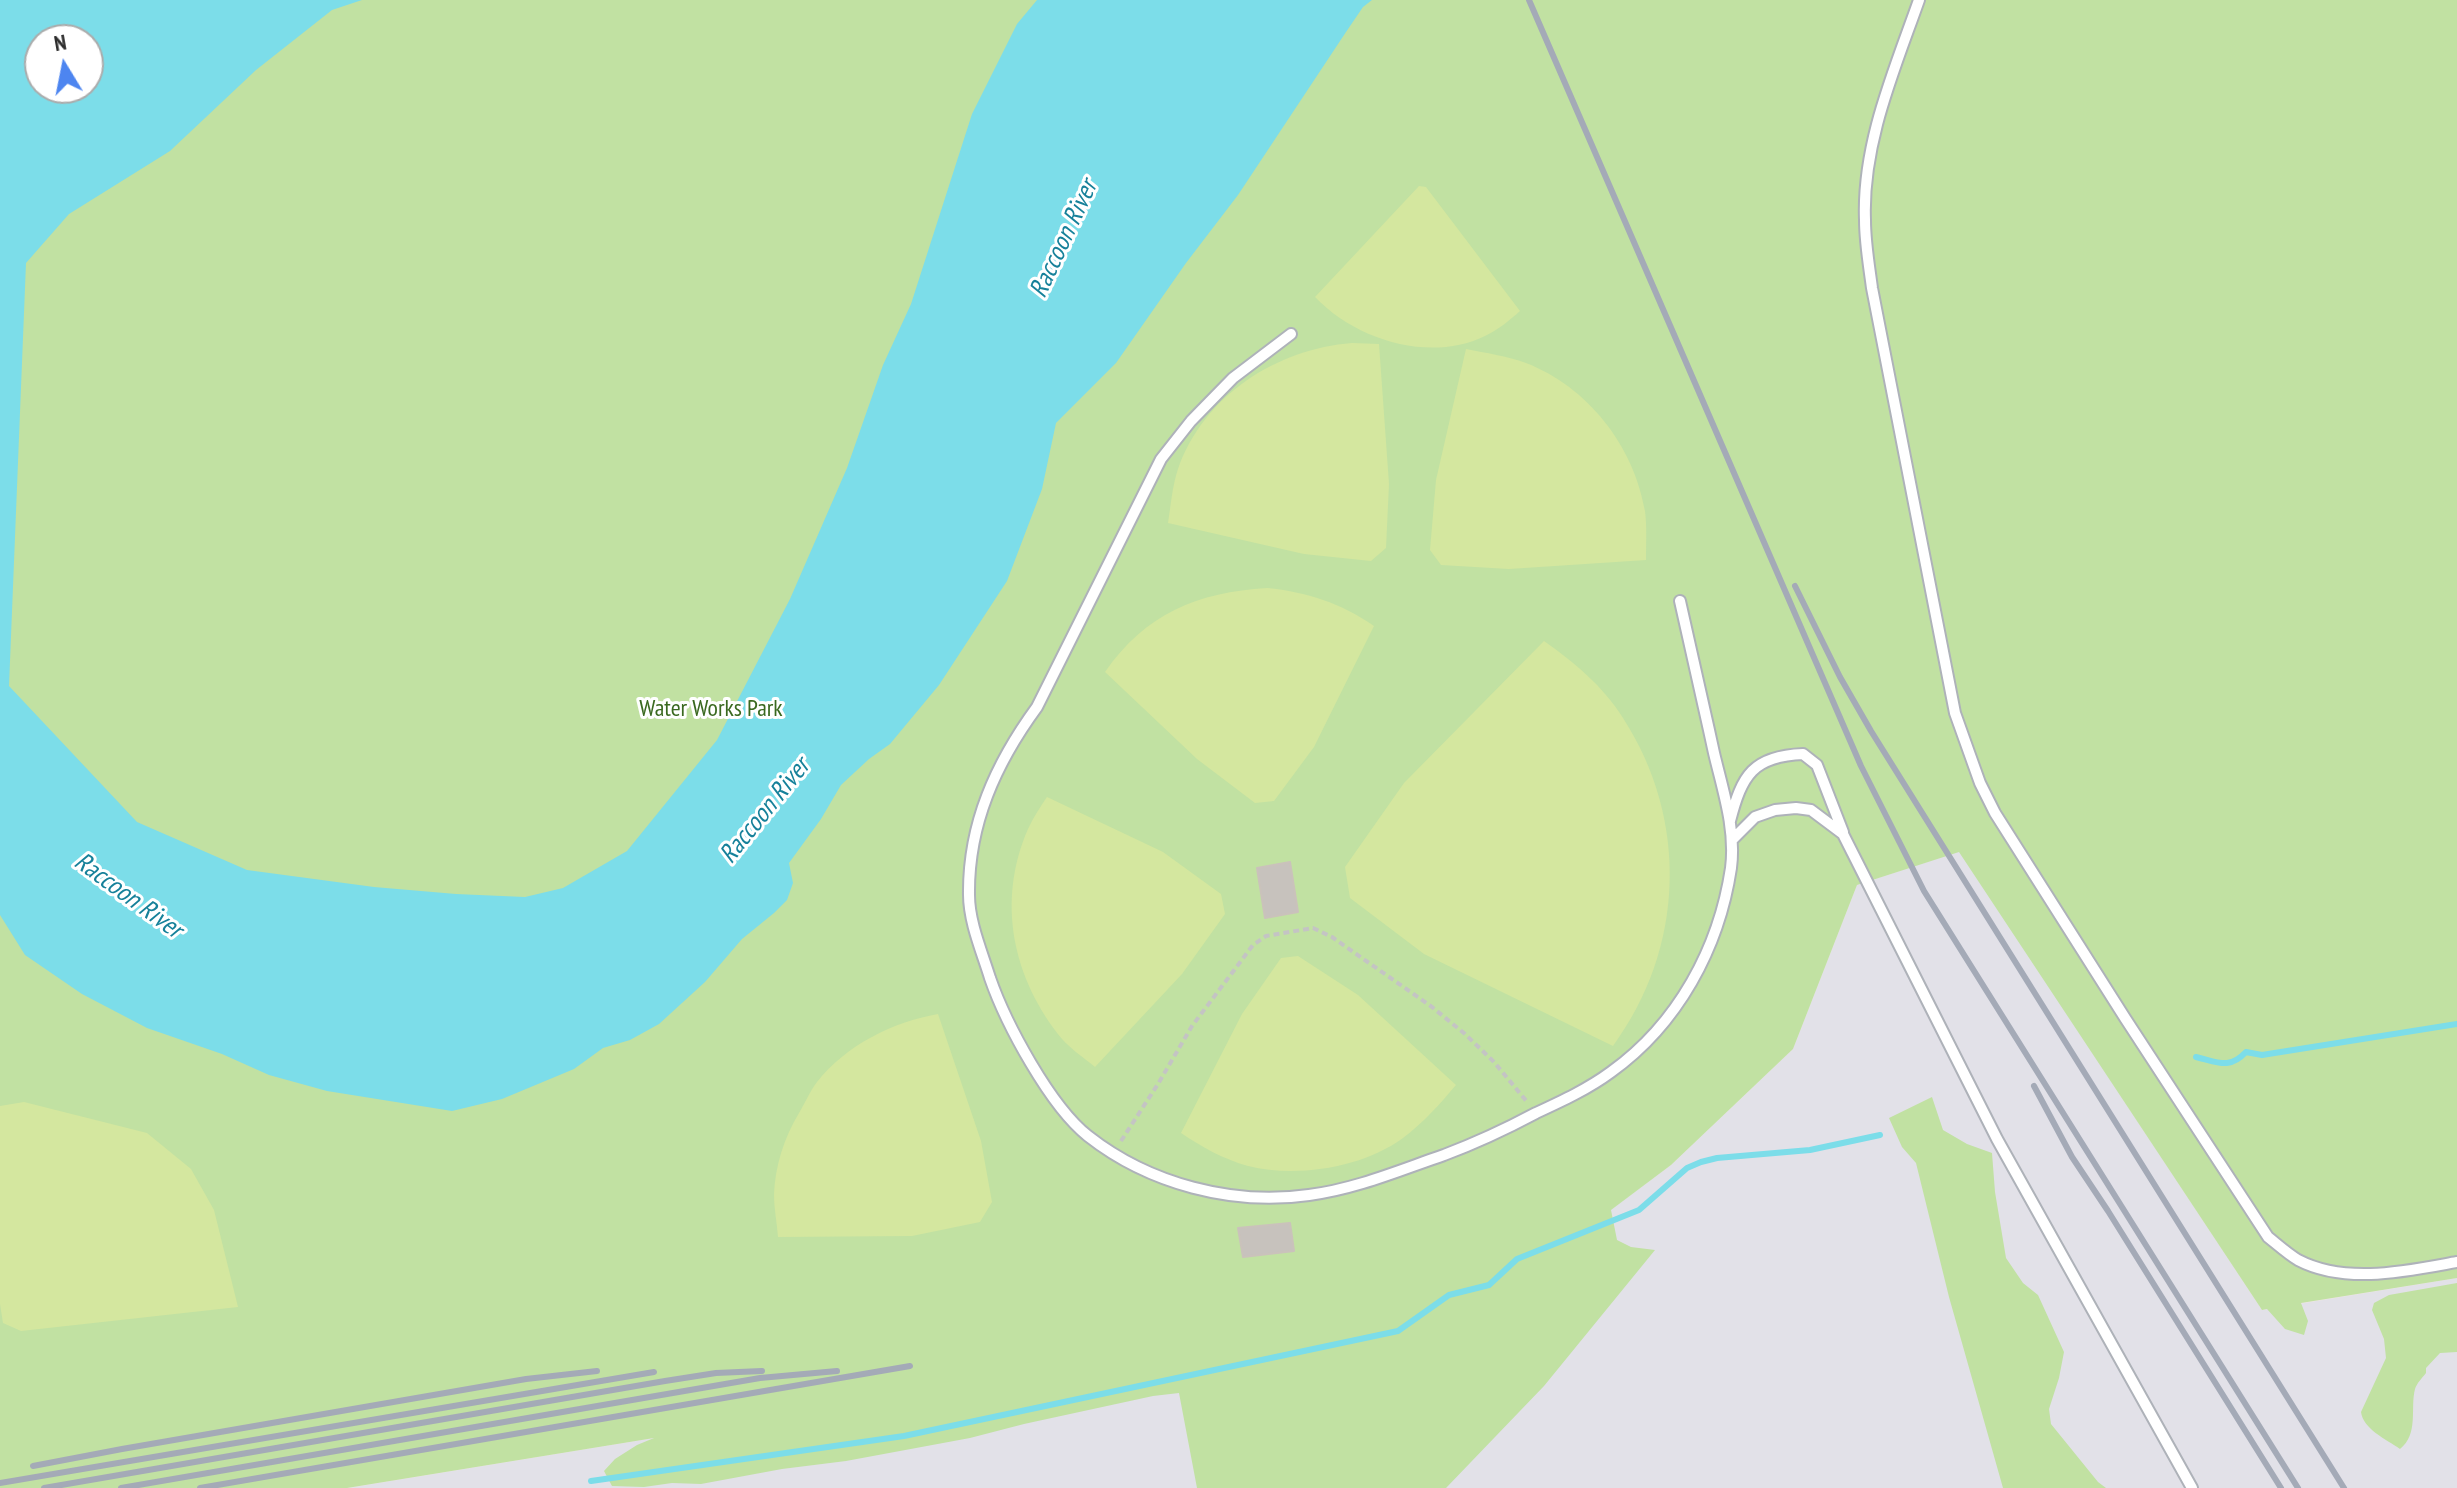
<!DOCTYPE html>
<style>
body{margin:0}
#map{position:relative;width:2457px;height:1488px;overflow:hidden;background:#eee7e2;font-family:"PT Sans Narrow",sans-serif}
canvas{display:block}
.north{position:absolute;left:24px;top:24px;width:80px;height:80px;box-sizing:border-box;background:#fff;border:2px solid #ababab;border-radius:50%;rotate:350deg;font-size:22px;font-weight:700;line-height:32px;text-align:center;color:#2e2e2e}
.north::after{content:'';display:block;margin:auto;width:28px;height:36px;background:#4d85f0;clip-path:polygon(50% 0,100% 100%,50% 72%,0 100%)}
</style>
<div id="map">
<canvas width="2457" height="1488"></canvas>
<div class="north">N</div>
</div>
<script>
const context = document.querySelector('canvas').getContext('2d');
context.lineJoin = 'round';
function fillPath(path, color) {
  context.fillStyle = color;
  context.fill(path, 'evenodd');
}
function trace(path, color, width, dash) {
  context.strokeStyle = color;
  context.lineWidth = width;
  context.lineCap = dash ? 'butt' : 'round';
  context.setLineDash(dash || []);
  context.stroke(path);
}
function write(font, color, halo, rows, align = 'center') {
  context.font = font + ' "PT Sans Narrow",sans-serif';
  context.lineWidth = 6;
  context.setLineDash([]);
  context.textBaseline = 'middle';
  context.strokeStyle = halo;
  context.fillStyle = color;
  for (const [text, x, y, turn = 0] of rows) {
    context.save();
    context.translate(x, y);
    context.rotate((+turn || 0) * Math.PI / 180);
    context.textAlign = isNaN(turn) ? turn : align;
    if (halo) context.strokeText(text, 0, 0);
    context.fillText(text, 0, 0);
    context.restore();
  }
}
const industrial = new Path2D(`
 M1960,851L2262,1310L2457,1278V1488H348L1303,1332L1551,1254L1671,1165L1793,1049L1857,885Z`);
const green = new Path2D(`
 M0,0H2457V1278L2301,1303L2308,1321L2304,1335L2285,1329L2267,1309L2262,1310L1959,852L1857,885L1793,1049L1671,1165L1611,1210L1617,1240L1631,1247L1655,1250L1544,1386L1446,1488H1197L1179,1393L1153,1396L1024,1424L970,1438L846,1461L782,1469L701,1484L672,1483L644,1487L612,1486L604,1471L615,1459L637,1445L654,1438L347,1488H0ZM40,40H88V88H40Z
 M1932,1097L1943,1130L1967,1144L1992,1153L1995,1192L2006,1258L2023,1283L2038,1295L2064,1352L2059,1378L2049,1409L2051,1424L2098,1482L2106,1488H2003L1949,1297L1916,1163L1902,1147L1889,1118Z
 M2457,1283V1352L2440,1353L2426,1368V1373C2422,1378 2417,1383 2415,1389C2410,1408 2419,1434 2400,1449C2386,1439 2363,1429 2361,1412L2386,1358L2384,1339L2372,1310L2374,1303L2389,1295Z`);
const pitch = new Path2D(`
 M1419,186L1426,187L1520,311C1510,320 1498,330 1485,336C1430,363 1356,340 1315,297Z
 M1352,343L1379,344L1389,484L1386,548L1371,561L1304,554L1168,523C1171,505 1172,487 1178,469C1204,395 1277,349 1352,343Z
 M1466,349C1486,353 1507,356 1526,363C1588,387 1634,446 1645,511C1647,527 1646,544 1646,560L1509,569L1441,565L1430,550L1436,480Z
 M1267,588C1307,592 1341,603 1374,626L1314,747L1274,801L1255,803L1197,759L1105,672C1145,614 1198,592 1267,588Z
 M1544,641C1574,662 1603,686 1623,718C1689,820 1685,948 1613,1046L1424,954L1350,898L1345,867L1404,783Z
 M1047,797L1163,852L1221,894L1225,914L1182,974L1095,1067C1084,1058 1071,1049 1062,1039C1013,979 996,902 1028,829C1033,818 1040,807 1047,797Z
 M1298,956L1358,995L1456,1085C1440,1104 1423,1123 1403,1138C1362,1168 1297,1178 1248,1166C1223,1159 1202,1147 1181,1133L1242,1014L1281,958Z
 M938,1014L981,1141L992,1202L980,1222L912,1236L778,1237C777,1223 774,1209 774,1195C775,1166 784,1138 799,1113C805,1103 810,1091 817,1082C846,1045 893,1022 938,1014Z
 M24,1102L147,1133L191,1169L214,1210L238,1307L21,1331L3,1323L0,1304V1106Z`);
const water = new Path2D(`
 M0,0H362L332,10L256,70L170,151L69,214L26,263L9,686L137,822L247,870L374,887L456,894L525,897L563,888L627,851L717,740L790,599L847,468L883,365L911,304L972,114L1017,24L1037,0H1372L1363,7L1346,32L1238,195L1186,263L1116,363L1056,423L1042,489L1007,581L939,685L890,744L869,759L841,785L821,819L789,863L793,883L787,900L774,913L742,939L705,982L659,1024L630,1040L603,1048L574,1069L502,1099L452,1111L327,1091L269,1075L222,1054L147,1028L82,994L25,955L0,915ZM40,40H88V88H40Z`);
const stream = new Path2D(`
 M2196,1057C2218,1062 2229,1070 2246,1052L2262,1055L2457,1024
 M591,1481L904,1436L1398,1331L1449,1295L1489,1285L1517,1259L1639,1210L1687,1168L1701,1162L1717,1158L1810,1150L1880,1135`);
const building = new Path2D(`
 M1290,862L1298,912L1265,918L1257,868Z
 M1290,1223L1294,1251L1243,1257L1238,1228Z`);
const path = new Path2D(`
 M1121,1141L1158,1084L1192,1026L1253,945L1266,936L1313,928L1332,937L1432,1007L1465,1034L1494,1062L1528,1103`);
const lane = new Path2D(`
 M1919,0C1894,71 1862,144 1865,220C1865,243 1869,265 1872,288L1955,713L1980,783L1995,813L2125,1018L2268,1237C2278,1245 2288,1254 2298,1260C2346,1285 2407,1271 2457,1262
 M1291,334L1233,378L1191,421L1161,459L1037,707C996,763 968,824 969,895C969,922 982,952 990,978C1006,1024 1050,1106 1088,1136C1149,1184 1233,1206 1309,1195C1356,1189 1400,1170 1444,1155C1476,1143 1506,1129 1536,1113C1562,1101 1588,1089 1611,1072C1678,1024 1719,948 1731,868C1736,829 1723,791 1714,753C1703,702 1691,651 1680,601
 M1730,821C1742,775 1753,756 1803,754L1817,765L1843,832
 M1733,839L1755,817L1775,810L1796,808L1811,810L1843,834L1997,1139L2192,1488`);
const rail = new Path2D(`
 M1529,0L1861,766L1924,891L2298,1488
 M1795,586L1840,677L1871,731L2344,1488
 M2034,1086L2072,1157L2108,1211L2281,1488
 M33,1466L122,1449L526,1379L597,1371
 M0,1483L654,1372
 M44,1488L665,1381L716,1373L762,1371
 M121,1488L760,1378L837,1371
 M200,1488L910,1366`);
const parkNames = [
 ["Water Works Park",711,709]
];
const waterNames = [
 ["Raccoon River",1064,239,-65],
 ["Raccoon River",765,811,-51],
 ["Raccoon River",128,896,36]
];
fillPath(industrial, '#e2e1e8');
fillPath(green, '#c1e1a2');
fillPath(pitch, '#d4e79f');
fillPath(water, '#7cdde9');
trace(stream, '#7cdde9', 6);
fillPath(building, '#c7c2bd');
trace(building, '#cac2bb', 2);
trace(lane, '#aeb2b9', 14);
trace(path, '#c4c4c4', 4, [6, 4]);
trace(lane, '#fff', 10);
trace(rail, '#a4aab7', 6);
write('24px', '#3a6920', '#fff', parkNames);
write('italic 26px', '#16819a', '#fff', waterNames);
</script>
